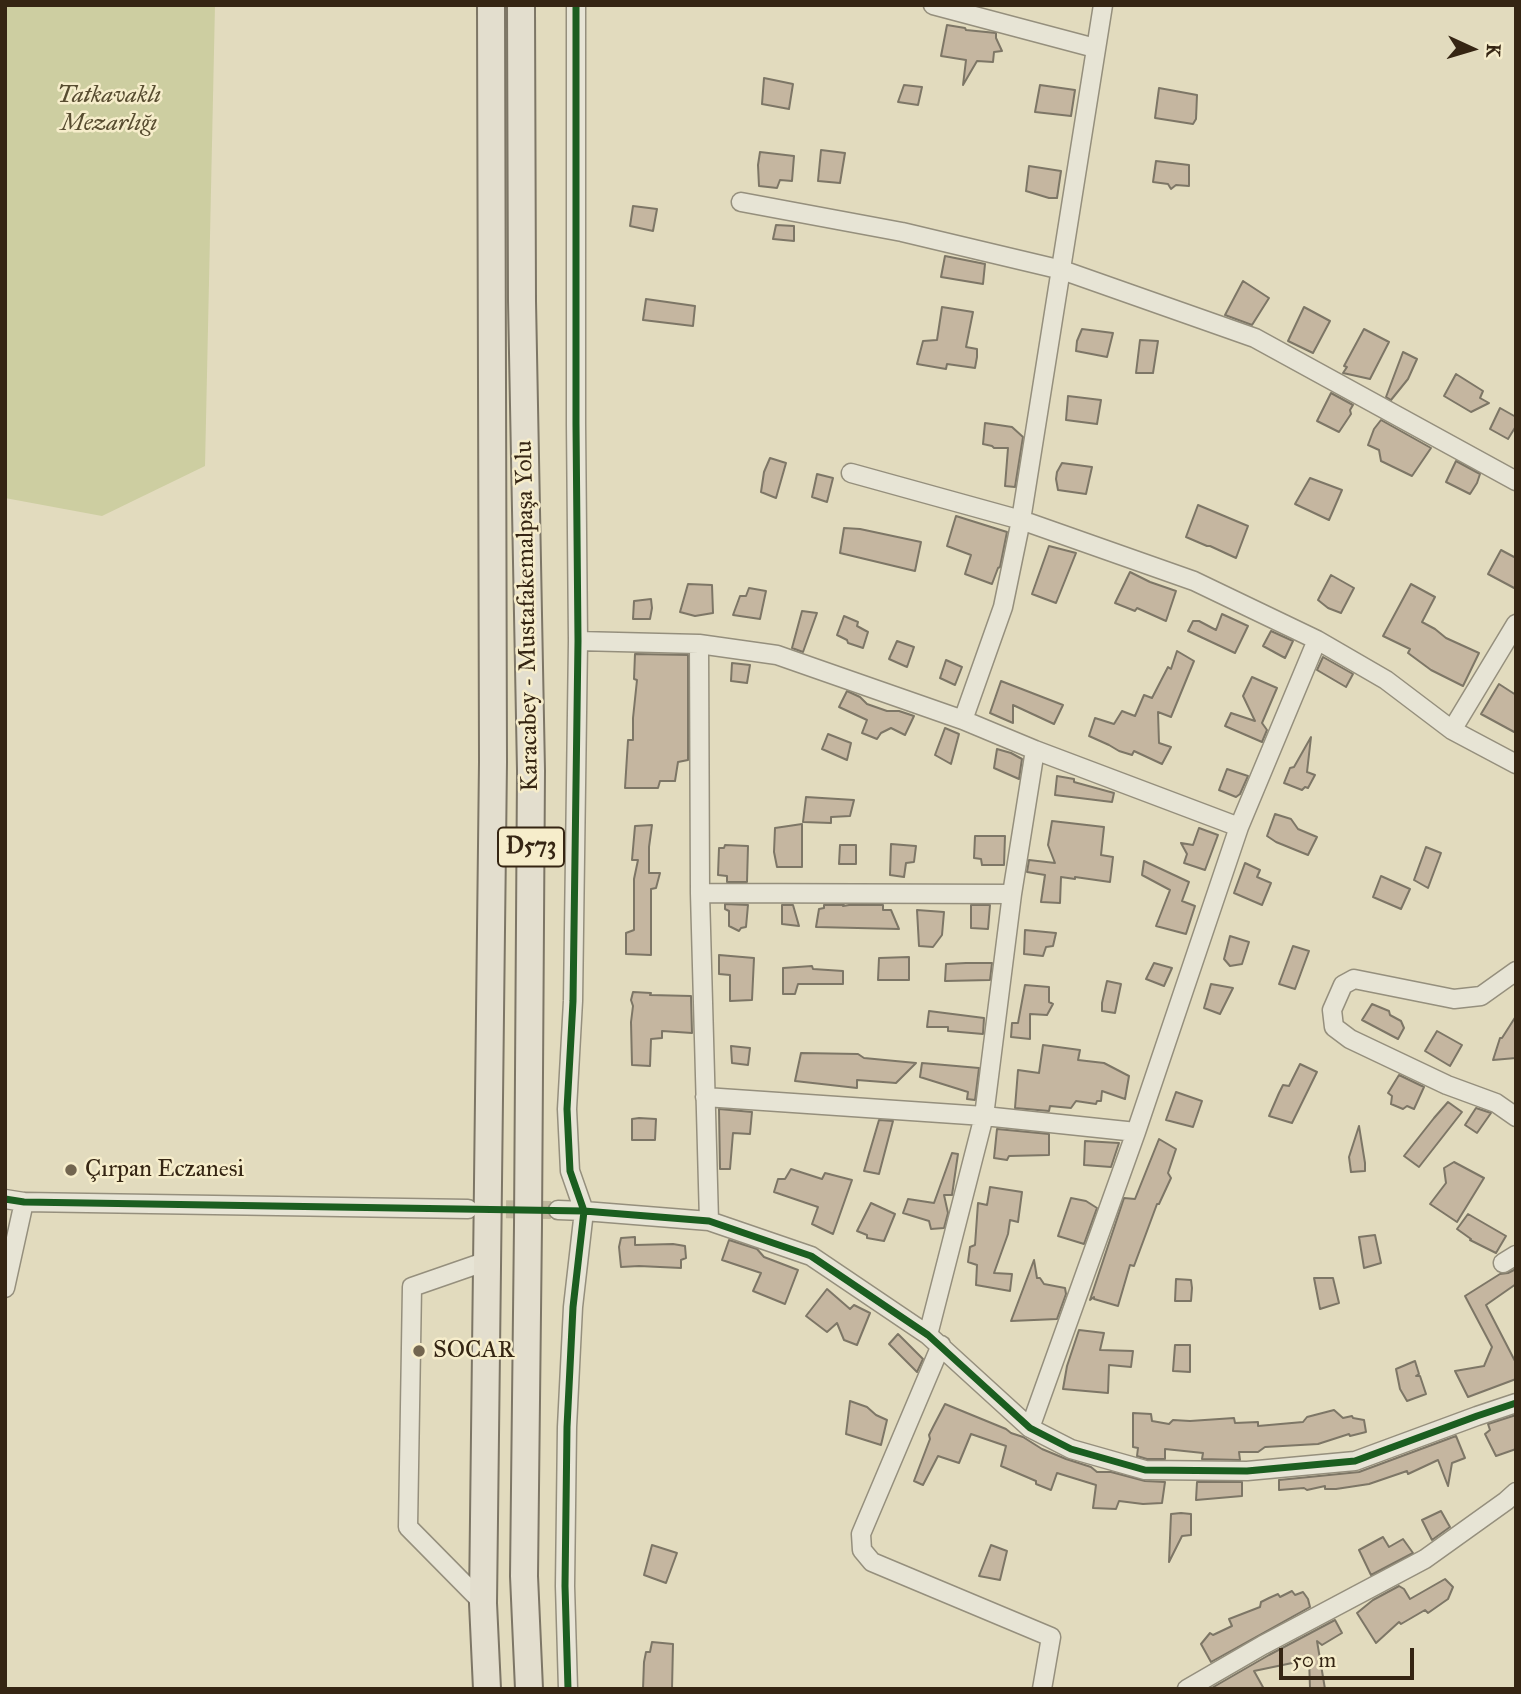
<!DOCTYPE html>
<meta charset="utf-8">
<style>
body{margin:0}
#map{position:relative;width:1521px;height:1694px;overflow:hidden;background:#e2dbbe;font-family:"IM FELL Great Primer",serif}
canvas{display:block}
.frame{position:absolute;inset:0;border:7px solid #352513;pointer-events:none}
.north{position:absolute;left:1437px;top:14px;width:70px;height:70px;-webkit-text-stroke:5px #f6edcb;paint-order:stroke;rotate:94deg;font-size:19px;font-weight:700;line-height:28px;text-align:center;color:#352513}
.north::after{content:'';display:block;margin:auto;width:24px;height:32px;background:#352513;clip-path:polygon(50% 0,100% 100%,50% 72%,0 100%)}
.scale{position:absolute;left:1279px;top:1648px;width:135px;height:32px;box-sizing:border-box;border:4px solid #352513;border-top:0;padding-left:9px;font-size:21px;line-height:24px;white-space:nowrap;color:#352513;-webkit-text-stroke:5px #f6edcb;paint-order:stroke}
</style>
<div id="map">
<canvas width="1521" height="1694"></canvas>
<div class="frame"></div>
<div class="north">K</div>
<div class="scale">50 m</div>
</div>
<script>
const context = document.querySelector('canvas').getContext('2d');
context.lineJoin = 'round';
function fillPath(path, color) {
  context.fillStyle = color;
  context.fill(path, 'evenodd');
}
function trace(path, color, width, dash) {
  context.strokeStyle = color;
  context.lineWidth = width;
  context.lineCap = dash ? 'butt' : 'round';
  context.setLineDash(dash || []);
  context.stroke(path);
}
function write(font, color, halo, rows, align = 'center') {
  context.font = font + ' "IM FELL Great Primer",serif';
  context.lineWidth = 5;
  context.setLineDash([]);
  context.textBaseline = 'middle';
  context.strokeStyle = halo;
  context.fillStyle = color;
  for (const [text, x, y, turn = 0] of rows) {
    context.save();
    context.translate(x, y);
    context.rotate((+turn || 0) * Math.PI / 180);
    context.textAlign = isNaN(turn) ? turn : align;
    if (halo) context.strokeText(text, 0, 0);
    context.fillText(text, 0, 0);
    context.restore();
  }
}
const green = new Path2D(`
 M5,5H215L205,466L102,516L5,498Z`);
const building = new Path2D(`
 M947,25L965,28L966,30L996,33V38L1002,51L994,52L993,62L977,61L963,85L966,60L941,56Z
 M764,78L793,84L789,109L762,104Z
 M904,85L922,87L918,105L898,102Z
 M1040,85L1075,90L1071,116L1035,112Z
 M1159,88L1197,95L1196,119L1193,124L1155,118Z
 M821,150L845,153L840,183L818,181Z
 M760,152L794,156L792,181L780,180L777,188L759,186L758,165Z
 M1156,161L1189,165V186L1176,185L1171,189L1168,184L1153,182Z
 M1029,166L1061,171L1057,198H1049L1026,191Z
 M633,206L657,209L653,231L630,226Z
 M776,225L794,226V241L773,239Z
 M945,256L985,264L983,284L941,277Z
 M1243,281L1269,298L1252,325L1225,315Z
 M646,299L695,306L693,326L643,320Z
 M942,307L973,312L966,347L977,349V357L975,368L947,364L946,369L917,364L923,341L937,340Z
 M1304,307L1330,321L1313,353L1288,341Z
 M1082,329L1113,333L1107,357L1076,351L1077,341Z
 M1364,329L1389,342L1370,379L1343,373L1347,367L1344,366Z
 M1140,340L1158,341L1153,373H1136Z
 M1403,352L1417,359L1408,379L1391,400L1386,397Z
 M1456,374L1483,391L1480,398L1489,403L1471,412L1444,396Z
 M1331,393L1353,405L1350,410L1351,414L1339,432L1317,421Z
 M1068,396L1101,400L1097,424L1066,420Z
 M1500,408L1516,417V426L1508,439L1490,429Z
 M1381,420L1431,448L1412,476L1381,461L1379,450L1368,445L1374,429Z
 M985,423L1012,427L1023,437L1015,487L1005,486L1008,448H994L992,446L983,444Z
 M770,458L786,463L776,498L761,492L764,472Z
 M1456,461L1480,474L1477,483L1470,494L1446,482Z
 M1062,463L1092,467L1086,494L1058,490L1056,479L1057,472Z
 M817,474L833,478L827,502L812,497Z
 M1310,478L1342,490L1329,520L1295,504Z
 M1198,505L1248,526L1236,558L1210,546H1207L1186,537Z
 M956,516L1007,532L1000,567L998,568L992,584L965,574L971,555L947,546Z
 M844,528L860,529L921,542L915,571L840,553Z
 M1049,546L1076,553L1056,603L1032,594Z
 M1501,550L1516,558V589L1488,574Z
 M1130,572L1150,582L1176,591L1166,621L1137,608L1135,611L1115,603Z
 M1331,575L1354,588L1341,613L1328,608L1318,600Z
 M688,584L712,585L713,613L695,616L680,612Z
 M1411,584L1435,597L1422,622L1435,629L1446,638L1479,653L1463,686L1431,670L1408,653L1410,649L1383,636Z
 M749,588L766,591L760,619L733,615L740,596H746Z
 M651,599L652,608L650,619H633L634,601Z
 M802,611L817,613L803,652L792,648Z
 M1222,614L1248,626L1235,653L1188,631L1193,621H1199L1216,630Z
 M844,616L858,622L857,626L868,632L863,648L848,643L847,640L837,635Z
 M1271,631L1293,641L1285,658L1263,646Z
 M897,641L914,647L907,667L889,659Z
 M1177,651L1194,661L1171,717L1158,712L1159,743L1171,747L1162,764L1134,751L1132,755L1119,751L1109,745L1089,736L1095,718L1114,724L1122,711L1135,716L1144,695L1152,698L1168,667L1171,669Z
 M635,654L688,655V760L678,762L675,781H660L658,788H625L628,740H633V718L637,680L634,679Z
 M1323,657L1353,674L1346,687L1317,670Z
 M946,660L962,667L955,685L940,678Z
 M732,663L750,665L747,683L731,681Z
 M1252,677L1277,688L1262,723L1267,730L1262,742L1225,726L1231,713L1255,721L1243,696Z
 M1001,681L1063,705L1054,724L1013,705V723L990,713Z
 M1499,684L1516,695V733L1481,714Z
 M847,691L860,697L867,704L887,711H899L914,716L905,735L891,728L881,733L877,739L862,733L867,720L839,707Z
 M945,728L959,734L951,764L935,755Z
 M828,734L851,743L847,760L822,749Z
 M1311,737L1307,772L1315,775L1308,788L1305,787L1302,790L1284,783L1290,768L1294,767Z
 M997,749L1011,753L1022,759L1019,779L994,768Z
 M1227,769L1248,776L1240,794L1236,797L1219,790Z
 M1057,776L1074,779V782L1114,793L1112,802L1055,795Z
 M806,797L854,800L850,816L831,817V823L803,822Z
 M1275,814L1291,819L1298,829L1317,837L1308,855L1276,842L1267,836Z
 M1052,821L1104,827L1101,855L1113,857L1110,882L1075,877V879L1061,877L1060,903L1041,902L1045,875L1027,872L1029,860L1055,863L1048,845Z
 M802,824V867H777L774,852L775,828Z
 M652,825L649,847V873H660L656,888L651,889V955L626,954V933L634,930V879L638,860H632L635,826Z
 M1199,828L1218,835L1205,870L1184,863L1187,854L1181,843L1193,845Z
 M975,836H1005L1004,865H982L981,859L974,858Z
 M891,844L916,846L914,862L906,863L904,877L890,875Z
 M725,845L748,846L747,882H727V876L718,875L719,848H724Z
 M840,845H856V864H839Z
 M1426,847L1441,853L1428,888L1414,880Z
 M1144,861L1189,882L1182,901L1195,906L1186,934L1156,926L1170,890L1142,875Z
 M1245,863L1260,870L1257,877L1271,883L1262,905L1234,893Z
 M1381,876L1410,889L1401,909L1373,897Z
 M725,904L748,905L746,927L741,928L739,931L729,926V911L725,909Z
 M782,905H793L799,926L782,924Z
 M824,905H844L843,906L849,905H883V910H891L899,929L816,927L819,909L824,908Z
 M971,905H990L988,929L971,928Z
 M917,910L944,912L942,935L933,947L919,946Z
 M1025,930L1056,933L1053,946L1046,947L1043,956L1024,954Z
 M1230,936L1249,942L1242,964L1230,966L1224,959Z
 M1293,946L1309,951L1295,989L1279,984Z
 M719,955L754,958L752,1000L730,1001V975L719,974Z
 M909,957V980H878L879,958Z
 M966,963H992L990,980L945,981L946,964Z
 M1154,963L1172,968L1164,986L1146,979Z
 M812,966L813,969L843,971V984H798L795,994H783V968Z
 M1107,981L1121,984L1115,1013L1102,1011V1003Z
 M1211,984L1233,988L1220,1014L1204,1008Z
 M1025,985L1049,987V1002L1053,1004L1047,1015L1030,1014V1039L1011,1037L1012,1023H1018Z
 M633,992L651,993L650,995L691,996L692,1033L662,1031V1038L651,1039L650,1066L632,1065L631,1022L633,1006L631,1000Z
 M1372,1004L1389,1011L1390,1015L1401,1021L1404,1028L1398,1039L1362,1020Z
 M929,1011L984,1018L983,1034L948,1031V1027H927Z
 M1516,1016V1058L1493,1060L1500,1038H1502Z
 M1437,1031L1462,1045L1450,1066L1425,1051Z
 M1043,1045L1080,1050L1078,1060L1104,1063L1129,1076L1125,1099L1102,1091L1101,1101H1097L1096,1104L1076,1101L1071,1108L1050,1106L1049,1111L1015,1108L1018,1070L1039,1073Z
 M731,1046L750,1048L748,1065L732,1063Z
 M801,1053L858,1054L864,1058L916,1063L896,1083L857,1080V1088L795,1081Z
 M922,1063L979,1068L975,1100L967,1099L968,1092L920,1077Z
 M1300,1064L1317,1072L1292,1123L1269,1116L1279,1093L1283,1085L1289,1086Z
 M1399,1075L1424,1087L1414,1109L1407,1106L1403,1109L1391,1104L1392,1096L1388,1093Z
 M1176,1092L1202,1101L1193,1127L1166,1120Z
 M1448,1102L1462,1112L1419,1167L1404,1156L1434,1118Z
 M1476,1108L1491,1113L1477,1133L1465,1125Z
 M719,1109L752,1112L750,1134L733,1133L730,1169H720Z
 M639,1118L656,1119L655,1140H632V1119Z
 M879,1120L893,1121L879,1174L864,1171Z
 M1359,1126L1365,1163V1171L1351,1172L1349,1157Z
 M997,1129L1049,1134V1155L1009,1156L1007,1160L994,1158Z
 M1159,1139L1176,1149L1168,1173L1171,1178L1159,1204H1157L1134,1266L1130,1265L1118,1306L1094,1299V1297L1090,1300L1124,1198L1135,1199Z
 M1085,1141L1119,1143L1111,1167L1084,1165Z
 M952,1153L958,1154L952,1195H944L948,1213L944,1228L931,1229L929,1221L903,1213L908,1199L934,1203Z
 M1454,1162L1484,1178L1457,1222L1430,1204L1446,1183L1444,1168Z
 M791,1169L822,1179L825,1173L852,1180L833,1234L812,1224L818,1207L774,1192L778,1179H785Z
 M990,1187L1022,1192L1018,1222L1010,1220L1008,1234L994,1273L1012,1274L1010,1291L976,1285L977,1265L968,1262L970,1247L975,1245L978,1203L987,1205Z
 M1071,1198L1086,1201L1097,1208L1084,1244L1058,1236Z
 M871,1203L895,1214L884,1241L867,1238V1235L857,1231Z
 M1468,1214L1506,1236L1496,1253L1470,1240L1471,1239L1457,1229Z
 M1375,1235L1381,1263L1364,1268L1359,1237Z
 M635,1237V1245L673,1244L685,1246L686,1258L681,1260V1268L639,1266L621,1267L619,1247L621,1238Z
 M729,1240L757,1249L764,1257L798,1270L785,1304L753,1291L761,1273L722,1260Z
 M1034,1260L1037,1278H1040L1044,1284L1065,1288L1066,1294L1057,1319L1011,1321Z
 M1516,1269V1284L1486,1305L1516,1363V1379L1468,1397L1455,1371L1484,1366L1492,1347L1465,1296L1500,1274L1508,1273Z
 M1314,1278H1333L1339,1303L1320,1309Z
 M1176,1279L1191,1280L1192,1288L1191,1301H1175Z
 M827,1289L850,1309L854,1305L870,1313L857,1345L844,1340L837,1323L827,1332L806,1316Z
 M1079,1330L1104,1333L1100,1350L1133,1351L1131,1367L1109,1365L1108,1393L1063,1389L1067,1366Z
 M898,1334L923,1359L917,1372L889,1344Z
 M1175,1345H1190V1372L1173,1371Z
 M1415,1361L1419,1374L1416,1376H1420L1426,1394L1407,1401L1400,1389L1396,1369Z
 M850,1401L867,1407L876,1415L887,1420L881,1445L846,1434Z
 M945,1404L1006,1429L1011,1433L1023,1437L1042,1449L1066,1459L1091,1467L1097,1472H1111L1145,1481L1165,1482L1162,1503L1143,1504L1119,1501L1116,1509L1093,1508L1096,1485L1057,1473L1051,1490L1036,1484V1481L1001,1466L1006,1446L971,1434L959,1463L938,1456L923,1485L914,1481L930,1439L929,1435L933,1427Z
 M1334,1410L1343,1418L1352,1416L1353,1418L1364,1420L1366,1432L1350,1436L1349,1434L1318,1444L1265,1447L1258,1452H1239L1240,1460L1202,1459L1203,1453L1165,1449V1459H1147L1137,1456L1138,1448L1133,1447V1413L1151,1414L1152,1421L1169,1424L1173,1420L1190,1421L1234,1418L1235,1423L1258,1422V1426L1303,1422L1307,1417Z
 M1516,1415V1449L1496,1456L1485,1434L1490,1430L1488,1424Z
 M1456,1436L1465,1458L1452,1463L1448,1486L1438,1460L1408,1474L1407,1471L1369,1484L1336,1489H1325V1486L1307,1490L1304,1488L1279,1490V1480L1359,1472Z
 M1197,1482H1242V1496L1196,1500Z
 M1441,1511L1450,1527L1432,1540L1422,1520Z
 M1181,1513L1191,1514V1535L1182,1536L1169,1562L1171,1514Z
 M1383,1537L1389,1547L1403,1539L1413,1553L1371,1575L1359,1550Z
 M652,1545L677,1553L666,1583L644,1575Z
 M991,1545L1007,1551L1000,1580L979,1576Z
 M1445,1579L1453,1587L1448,1599L1428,1613L1425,1610L1401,1624L1399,1622L1376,1643L1357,1613L1373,1600L1399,1586L1404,1589L1410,1599Z
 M1292,1591L1295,1595L1303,1592L1308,1599L1310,1607L1211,1662L1201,1644L1210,1633L1213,1635L1232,1626L1229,1619L1260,1607L1261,1602L1269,1598L1278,1594L1280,1597Z
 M1335,1620L1342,1633L1322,1645L1317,1641L1325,1689H1310L1309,1657L1297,1662L1254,1671L1264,1689H1210L1269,1655Z
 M652,1642L673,1644L672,1689H643L644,1662L646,1652H650Z`);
const minorTunnel = new Path2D(`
 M479,1209L558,1210`);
const minor = new Path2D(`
 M933,5L1095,48
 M741,202L902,232L1062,270L1255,338L1516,481
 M851,473L1021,520L1194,581L1317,640L1386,680L1452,730L1516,764
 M578,641L699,644L777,655L963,720L1035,750L1239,827
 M699,644L700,893L709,1221
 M963,720L1003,607L1021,520L1103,5
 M1452,730L1516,624
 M700,893L1012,894
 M1516,971L1481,996L1454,999L1354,979L1343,985L1332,1010L1334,1027L1350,1039L1447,1085L1496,1103L1516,1117
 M705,1097L984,1116L1136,1132
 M5,1199L24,1202L468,1209
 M558,1210L584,1211L709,1221L811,1256L928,1335L1030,1428L1071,1449L1145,1470L1247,1471L1355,1461L1477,1416L1516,1403
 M1503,1263L1516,1255
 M5,1288L24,1202
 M928,1335L984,1116L1012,894L1035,750
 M941,1345L861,1534L862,1550L872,1562L1051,1637L1042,1689
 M1030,1428L1136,1132L1239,827L1317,640
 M483,1603L408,1527L412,1287L487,1261
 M568,1689L565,1586L567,1427L573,1307L584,1211L570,1171L567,1109L573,1001L578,641L576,424V5
 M1187,1689L1263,1645L1425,1559L1506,1501L1516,1492`);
const highway = new Path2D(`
 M521,5L522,301L531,771L528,1225L524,1576L529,1689
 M487,1689L483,1603L493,762L491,5`);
const cycleway = new Path2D(`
 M5,1199L24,1202L584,1211L709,1221L811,1256L928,1335L1030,1428L1071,1449L1145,1470L1247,1471L1355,1461L1477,1416L1516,1403
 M568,1689L565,1586L567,1427L573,1307L584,1211L570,1171L567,1109L573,1001L578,641L576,424V5`);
const markers = [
 [71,1170,7,"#72654f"],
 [419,1351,7,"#72654f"]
];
const shields = [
 [531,847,66]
];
const shieldNames = [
 ["D573",531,847]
];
const parkNames = [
 ["Tatkavaklı",109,96],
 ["Mezarlığı",109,124]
];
const streetNames = [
 ["Karacabey - Mustafakemalpaşa Yolu",528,616,-91]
];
const poiNames = [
 ["Çırpan Eczanesi",85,1170],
 ["SOCAR",433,1351]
];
fillPath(green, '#cdcea1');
fillPath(building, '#c5b6a0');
trace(building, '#7d7666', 2);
trace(minorTunnel, '#bfb79c', 18, [18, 9]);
trace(minor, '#958f7d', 21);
trace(highway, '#7d7666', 30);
trace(minor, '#e7e4d5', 18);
trace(highway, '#e3dece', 26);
trace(cycleway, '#1b5e20', 7);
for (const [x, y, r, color] of markers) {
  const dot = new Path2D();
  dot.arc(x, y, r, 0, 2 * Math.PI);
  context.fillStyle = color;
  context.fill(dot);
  trace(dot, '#f6edcb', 2.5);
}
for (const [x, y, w] of shields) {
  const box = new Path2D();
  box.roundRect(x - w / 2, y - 19.5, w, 39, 5);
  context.fillStyle = '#f6edcb';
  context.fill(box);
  trace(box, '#352513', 2);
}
write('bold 23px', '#352513', null, shieldNames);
write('italic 24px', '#574c30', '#f6edcb', parkNames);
write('24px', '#352513', '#f6edcb', streetNames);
write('24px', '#352513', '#f6edcb', poiNames, 'left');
</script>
